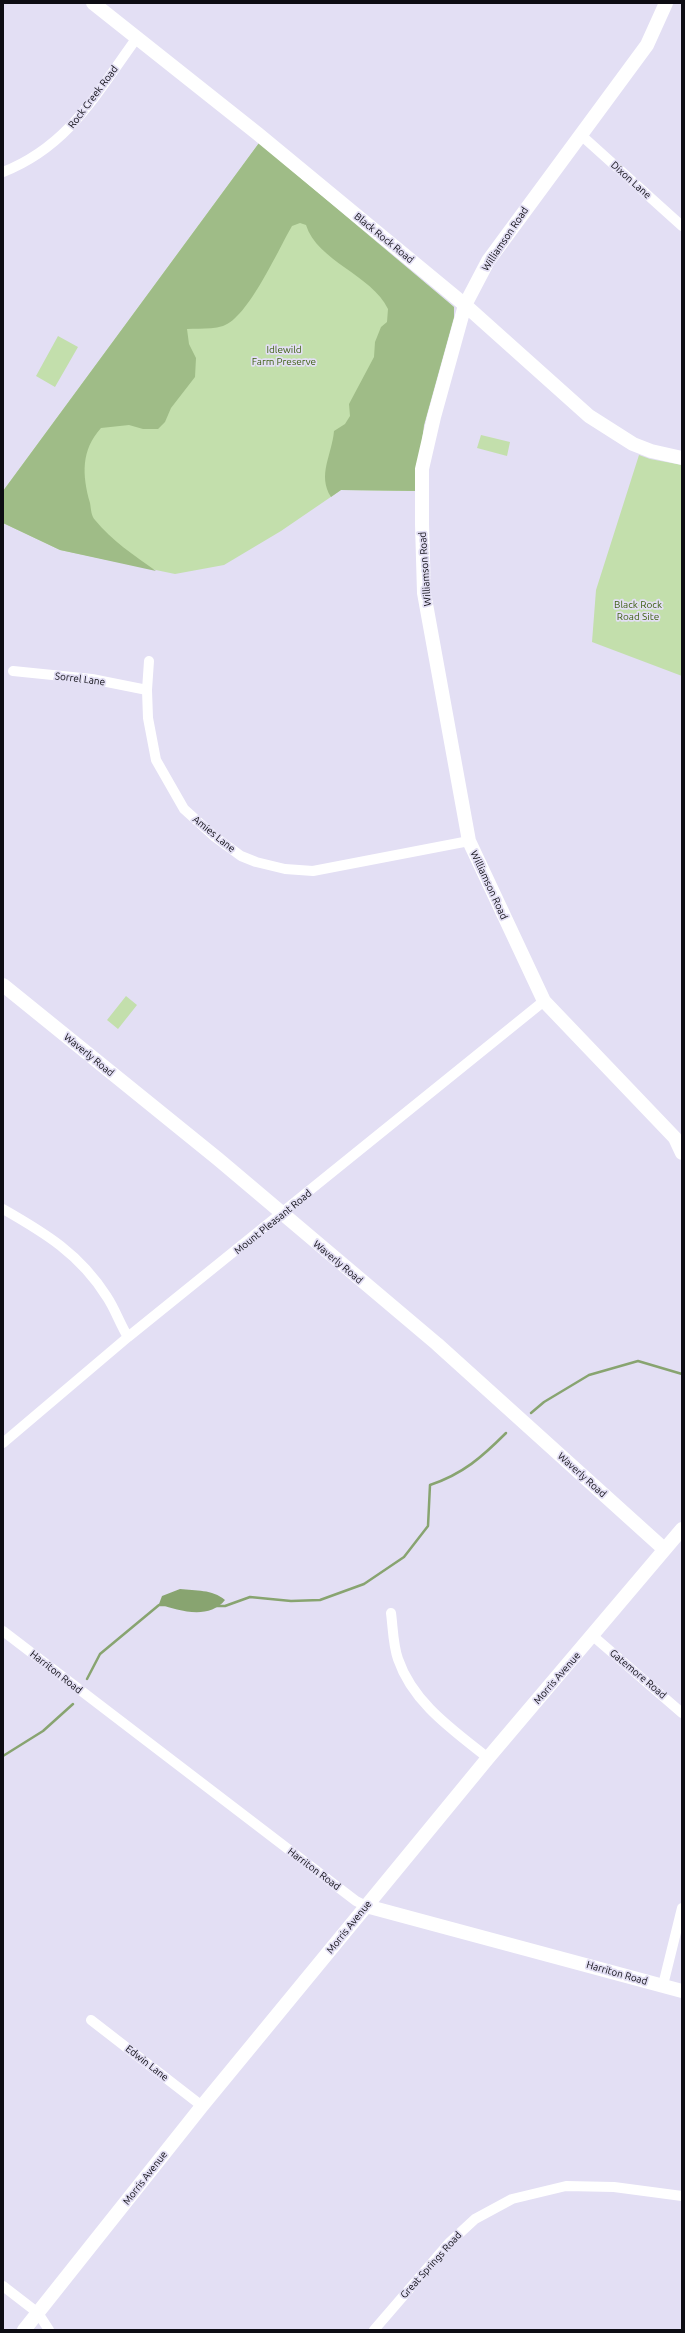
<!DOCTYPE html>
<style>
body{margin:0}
#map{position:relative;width:685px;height:2333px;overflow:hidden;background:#e3dff4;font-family:Ubuntu,sans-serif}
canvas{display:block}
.frame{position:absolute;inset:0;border:4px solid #0d0c13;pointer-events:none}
</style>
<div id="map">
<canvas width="685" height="2333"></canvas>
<div class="frame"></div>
</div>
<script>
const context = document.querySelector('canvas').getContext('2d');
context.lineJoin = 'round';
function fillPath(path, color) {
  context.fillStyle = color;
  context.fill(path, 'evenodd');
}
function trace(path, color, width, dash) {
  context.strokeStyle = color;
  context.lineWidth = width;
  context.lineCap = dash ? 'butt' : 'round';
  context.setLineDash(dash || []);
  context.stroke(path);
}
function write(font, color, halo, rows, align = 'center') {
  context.font = font + ' Ubuntu,sans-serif';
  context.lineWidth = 3.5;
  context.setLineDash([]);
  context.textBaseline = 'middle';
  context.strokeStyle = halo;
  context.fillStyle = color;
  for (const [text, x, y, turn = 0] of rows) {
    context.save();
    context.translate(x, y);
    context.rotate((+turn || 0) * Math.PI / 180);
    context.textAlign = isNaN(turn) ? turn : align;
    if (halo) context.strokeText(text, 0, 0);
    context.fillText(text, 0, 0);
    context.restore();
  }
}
const green = new Path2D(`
 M259,143L454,307V317L424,425L415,491L341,490L281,531L224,565L175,574L60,550L3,523V491Z
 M58,336L78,347L55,387L36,376Z
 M481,435L510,442L507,456L477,448Z
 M639,455L650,459L682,465V676L592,642L596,590Z
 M126,996L137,1005L118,1029L107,1020Z`);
const forest = new Path2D(`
 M259,143L454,307V317L424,425L415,491L341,490L331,497C317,475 332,455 334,431L345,424L350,416L349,404L374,357L375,342L381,327L387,322L388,309C372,275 317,261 306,225L300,223L292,226C278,250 248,318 223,326C211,330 199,328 187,329L189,344L196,358L195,377L171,408L165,422L158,429H143L129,425L101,428C81,450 82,475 90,503C91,508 91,516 95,520C111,540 135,556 156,571L60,550L3,523V491Z`);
const water = new Path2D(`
 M180,1589C196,1591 212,1589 225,1600C209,1620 179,1611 159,1604L162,1596Z`);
const stream = new Path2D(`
 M531,1413L544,1402L589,1375L638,1361L682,1374
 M216,1606H225L250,1597L291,1601L320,1600L364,1584L404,1557L428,1526L430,1485C463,1474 482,1457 506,1433
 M87,1679L100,1654L159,1605H165
 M3,1756L43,1731L73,1704`);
const street = new Path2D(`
 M581,135L682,226
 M3,172C69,146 96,94 136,39
 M149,661L147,690L148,718L156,760L184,809L215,837L241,856L256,862L285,869L313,871L469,841
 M13,671L92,679L147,690
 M3,1209C45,1233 80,1254 107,1297C115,1309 120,1324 128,1337
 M3,1443L128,1337L544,1001
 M391,1613C393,1628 393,1645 398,1659C413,1703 453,1730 488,1758
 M3,1631L356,1901L366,1906
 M593,1636L682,1713
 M663,1985L682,1908
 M91,2020L202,2106
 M3,2286L38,2313L49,2330
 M374,2330L449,2243L475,2219L512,2199L566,2186L614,2187L682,2196`);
const secondary = new Path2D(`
 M93,3L258,134L465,305L589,416L633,444L651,451L682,458
 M666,3L647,45L488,261L465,305L434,417L422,469V524L424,593L469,841L544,1001L675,1138L682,1153
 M3,985L218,1159L437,1344L664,1549
 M366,1906L682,1991
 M24,2330L202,2106L488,1758L682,1529`);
const streetNames = [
 ["Rock Creek Road",93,97,-53],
 ["Dixon Lane",631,180,42],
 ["Black Rock Road",384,238,39],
 ["Williamson Road",505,239,-56],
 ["Williamson Road",425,569,-94],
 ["Sorrel Lane",80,679,7],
 ["Amies Lane",214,834,39],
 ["Williamson Road",489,885,65],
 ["Waverly Road",89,1055,39],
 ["Mount Pleasant Road",273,1222,-39],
 ["Waverly Road",338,1262,40],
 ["Waverly Road",582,1475,42],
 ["Harriton Road",56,1672,38],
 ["Gatemore Road",638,1674,40],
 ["Morris Avenue",557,1678,-49],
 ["Harriton Road",314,1869,37],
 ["Morris Avenue",349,1927,-51],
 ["Harriton Road",617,1973,16],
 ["Edwin Lane",147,2063,38],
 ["Morris Avenue",145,2178,-52],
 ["Great Springs Road",431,2265,-48]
];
const parkNames = [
 ["Idlewild",284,350],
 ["Farm Preserve",284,362],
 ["Black Rock",638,605],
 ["Road Site",638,617]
];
fillPath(green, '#c3dfac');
fillPath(forest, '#9fbc87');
fillPath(water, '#88a470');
trace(stream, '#88a470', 2.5);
trace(street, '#fff', 10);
trace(secondary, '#fff', 14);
write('10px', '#0d0c13', '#e3dff4', streetNames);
write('10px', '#3b5d0f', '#e3dff4', parkNames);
</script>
